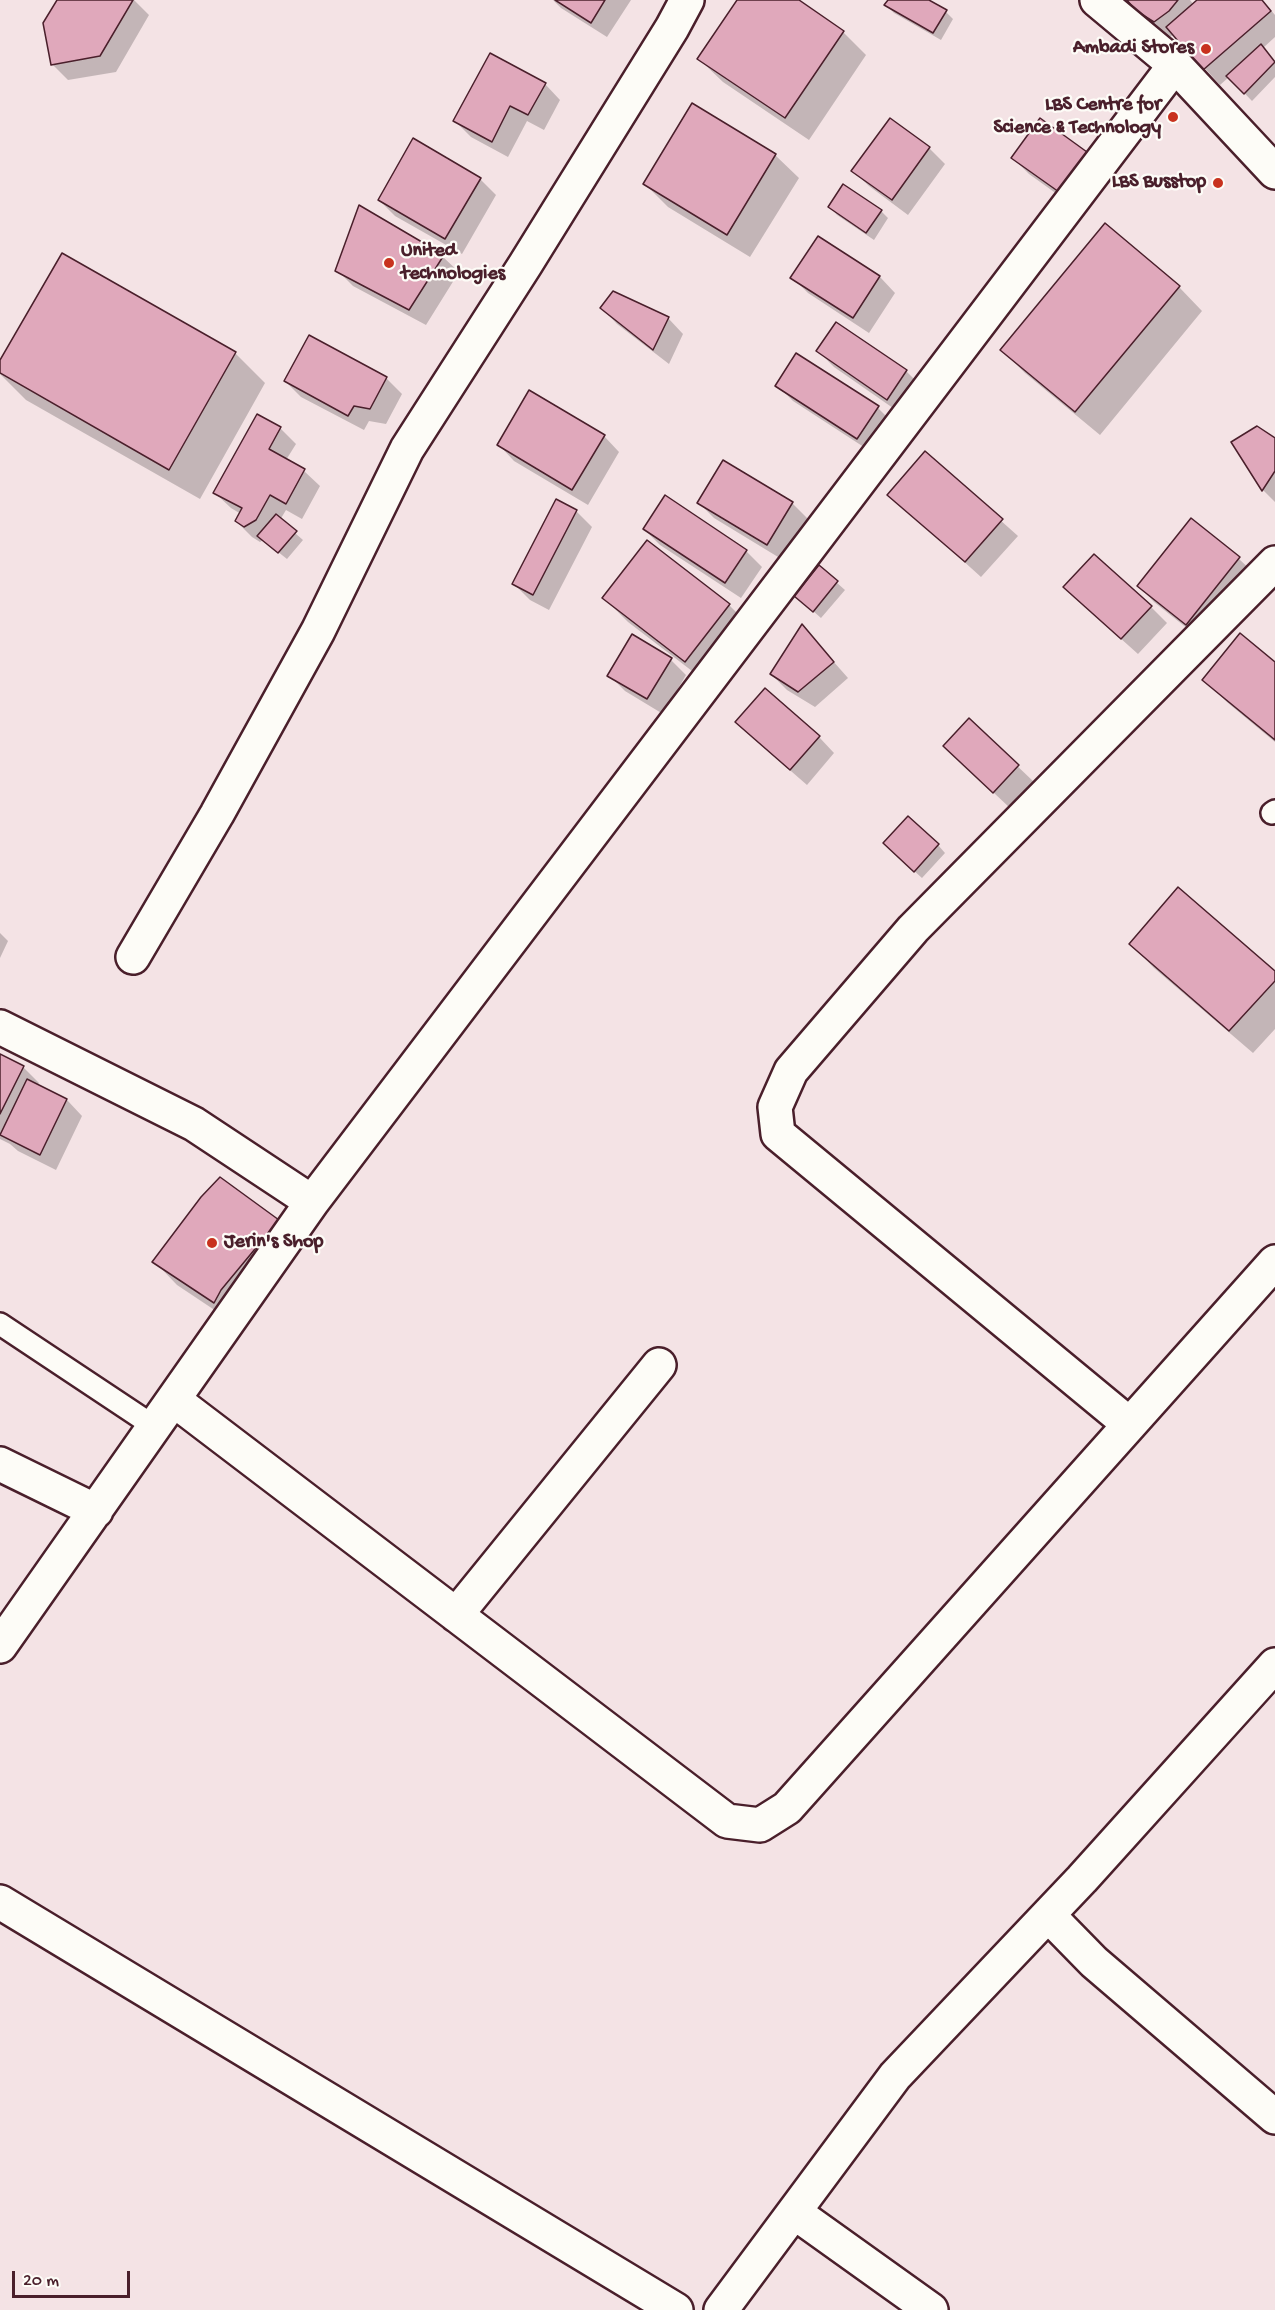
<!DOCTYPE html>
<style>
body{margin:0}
#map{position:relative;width:1275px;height:2310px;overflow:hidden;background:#f4e3e5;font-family:"Gochi Hand",sans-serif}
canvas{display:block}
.scale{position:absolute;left:12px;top:2271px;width:118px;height:27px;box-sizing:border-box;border:3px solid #4a1f2b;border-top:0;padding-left:8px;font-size:18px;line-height:21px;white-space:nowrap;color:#4a1f2b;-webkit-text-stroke:4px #fdfcf7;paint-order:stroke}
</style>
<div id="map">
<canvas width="1275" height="2310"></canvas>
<div class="scale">20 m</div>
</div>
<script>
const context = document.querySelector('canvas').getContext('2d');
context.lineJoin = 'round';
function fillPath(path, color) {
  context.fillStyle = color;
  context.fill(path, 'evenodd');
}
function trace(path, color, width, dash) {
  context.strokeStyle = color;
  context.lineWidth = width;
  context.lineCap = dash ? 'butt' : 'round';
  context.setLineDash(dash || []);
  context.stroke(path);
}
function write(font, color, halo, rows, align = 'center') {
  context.font = font + ' "Gochi Hand",sans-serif';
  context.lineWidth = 4.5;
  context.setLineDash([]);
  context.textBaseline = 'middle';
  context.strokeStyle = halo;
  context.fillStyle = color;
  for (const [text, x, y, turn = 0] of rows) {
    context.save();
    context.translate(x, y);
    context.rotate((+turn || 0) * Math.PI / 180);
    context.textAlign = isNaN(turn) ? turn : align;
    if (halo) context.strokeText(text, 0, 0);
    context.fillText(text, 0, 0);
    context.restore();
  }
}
const shadow = new Path2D(`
 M58,0H134L149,15L116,72L68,80L52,64Z
 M553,0H631L607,37L561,8Z
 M739,0H796L843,32L866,55L809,140L723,82L699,59Z
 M889,0H926L946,12L953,19L941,40L894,13L886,5Z
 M1129,0H1190L1194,5L1199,0H1262L1275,15V37L1263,48L1275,62V77L1252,101L1229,77L1220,85L1174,34L1170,37L1153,25Z
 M545,84L560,100L544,130L527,121L508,157L471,137L455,121Z
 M890,120L929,148L945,164L908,215L869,186L853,171Z
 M1040,120L1086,153L1102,169L1075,207L1029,174L1013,158Z
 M775,155L799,178L750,257L668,207L645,184Z
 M480,179L496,195L462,254L395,216L379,200Z
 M830,207L881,211L888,218L874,240L837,215Z
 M360,208L443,257L459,272L426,325L353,286L337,270Z
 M1105,226L1179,287L1202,311L1100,435L1025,373L1002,350Z
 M818,238L880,277L895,293L869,333L808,293L792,277Z
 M602,308L668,318L683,334L669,364L617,324Z
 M818,351L906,371L922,387L903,415L834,367Z
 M235,353L265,383L200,499L26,400L0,374V363Z
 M386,378L402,394L386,424L369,421L364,430L301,397L285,381Z
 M777,385L878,408L893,423L873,453L793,401Z
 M280,428L296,444L286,460L304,471L320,486L302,519L286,510L280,520L303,540L287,559L263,540L260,542L252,537L236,521L241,514L231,508L215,493Z
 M604,436L619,452L588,505L514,461L499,445Z
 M1275,440V502L1263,490L1233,442Z
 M925,453L1018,536L981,577L889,494Z
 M698,502L792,503L808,519L783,560L714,518Z
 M576,511L592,527L549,610L530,600L514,584Z
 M1191,520L1239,559L1255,574L1202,640L1154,602L1139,586Z
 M644,529L746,551L762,567L741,598L660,545Z
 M819,567L845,590L821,618L804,603Z
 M604,598L729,605L752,628L709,684L628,622Z
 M1081,603L1151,607L1167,623L1138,654Z
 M802,626L848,678L815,707L787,690L771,674Z
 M671,660L686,675L663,714L625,691L609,675Z
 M1275,664V742L1228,703L1204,680Z
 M969,720L1034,782L1010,808L961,762Z
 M819,737L834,753L807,785L753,738Z
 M938,845L945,853L922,878L892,851Z
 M0,933L8,941L0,958Z
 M1131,944L1275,973V1029L1253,1053L1154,968Z
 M0,1056L23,1067L39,1083L37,1086L67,1100L82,1116L56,1170L18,1151L10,1144L0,1139Z
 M278,1221L301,1244L237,1325L177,1285L154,1261Z`);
const building = new Path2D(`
 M57,0H133L100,56L51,65L43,23Z
 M555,0H605L591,23Z
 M737,0H799L844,31L785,118L697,59Z
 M888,0H929L947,10L933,33L884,5Z
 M1127,0H1178L1169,11L1154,22L1135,10Z
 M1197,0H1262L1271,11L1203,70L1166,27Z
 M1261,44L1275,62L1244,94L1226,76Z
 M490,53L546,83L528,115L510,106L492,142L453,121Z
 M692,103L776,154L727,235L643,184Z
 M890,118L930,147L892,200L851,171Z
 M1040,118L1087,152L1059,192L1011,158Z
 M413,138L481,178L445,239L378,200Z
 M843,184L882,210L866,233L828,207Z
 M359,205L444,255L409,310L335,271Z
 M1105,223L1180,286L1075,412L1000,350Z
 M818,236L880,276L853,318L790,278Z
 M62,253L236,352L169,470L0,373V360Z
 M613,291L669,317L653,350L600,308Z
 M836,322L907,370L887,400L816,351Z
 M309,335L387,377L370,409L354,406L348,416L284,381Z
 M796,353L879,406L857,439L775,386Z
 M529,390L605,435L572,490L497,445Z
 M257,414L281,427L269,449L305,469L286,504L270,495L256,520L244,527L235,521L242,508L213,493Z
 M1257,426L1275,438V471L1262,491L1231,442Z
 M925,451L1003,519L965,562L887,495Z
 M723,460L793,502L767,545L697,503Z
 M665,495L747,550L725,583L643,529Z
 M556,499L577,510L533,595L512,584Z
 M276,514L297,531L278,553L257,536Z
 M1191,518L1240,557L1186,625L1137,586Z
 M647,540L730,604L685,662L602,598Z
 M1094,554L1152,606L1121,639L1063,587Z
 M819,565L838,581L813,612L794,596Z
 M802,624L834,662L798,692L770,674Z
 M1240,633L1275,662V740L1202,680Z
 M632,634L672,658L647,699L607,676Z
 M765,688L820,736L790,770L735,722Z
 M969,718L1019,765L993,793L943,746Z
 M908,816L939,844L914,872L883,843Z
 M1178,887L1275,971V981L1229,1031L1129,944Z
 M0,1054L24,1066L0,1114Z
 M27,1079L67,1099L40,1155L0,1135Z
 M220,1177L279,1220L221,1290L214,1303L152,1262L201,1197Z`);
const lane = new Path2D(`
 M1272,813L1275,811
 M0,1324L155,1427`);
const street = new Path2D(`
 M133,957L217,814L318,631L407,449L525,265L672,28L687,0
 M0,1027L194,1124L312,1202
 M174,1400L727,1821L760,1825L787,1808L1275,1262
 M1129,1424L778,1134L775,1107L791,1071L913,929L1275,563
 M0,1464L96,1511
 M456,1615L659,1365
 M0,1646L312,1202L1175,65
 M0,1902L676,2310
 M1048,1915L1094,1962L1275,2117
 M794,2212L931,2310
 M721,2310L895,2076L1082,1879L1275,1665`);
const secondary = new Path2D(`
 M1097,0L1175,65L1275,172`);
const markers = [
 [1206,49,6,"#c8321e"],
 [1173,117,6,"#c8321e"],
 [1218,183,6,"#c8321e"],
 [389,263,6,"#c8321e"],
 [212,1243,6,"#c8321e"]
];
const poiNames = [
 ["Ambadi Stores",1194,49],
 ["LBS Centre for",1161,106],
 ["Science & Technology",1161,129],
 ["LBS Busstop",1206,183],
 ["United",401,252,"left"],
 ["technologies",401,275,"left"],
 ["Jerin's Shop",224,1243,"left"]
];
fillPath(shadow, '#0003');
fillPath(building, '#e0a8bb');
trace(building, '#4a1f2b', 1.5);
trace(lane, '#4a1f2b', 26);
trace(street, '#4a1f2b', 38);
trace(secondary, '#4a1f2b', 38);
trace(lane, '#fdfcf7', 21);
trace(street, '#fdfcf7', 33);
trace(secondary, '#fdfcf7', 33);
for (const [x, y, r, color] of markers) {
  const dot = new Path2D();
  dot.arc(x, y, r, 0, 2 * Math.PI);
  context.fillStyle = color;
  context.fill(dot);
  trace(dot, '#fdfcf7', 2);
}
write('bold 20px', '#4a1f2b', '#fdfcf7', poiNames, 'right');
</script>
